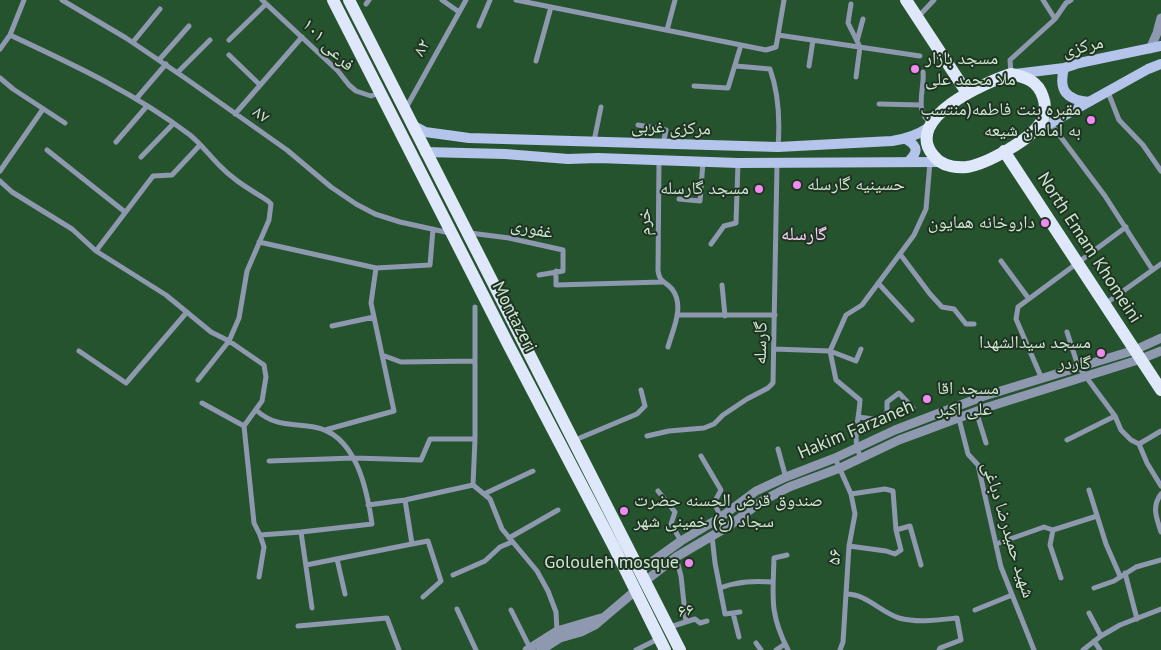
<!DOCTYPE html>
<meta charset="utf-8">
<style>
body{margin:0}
canvas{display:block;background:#25532d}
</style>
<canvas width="1161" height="650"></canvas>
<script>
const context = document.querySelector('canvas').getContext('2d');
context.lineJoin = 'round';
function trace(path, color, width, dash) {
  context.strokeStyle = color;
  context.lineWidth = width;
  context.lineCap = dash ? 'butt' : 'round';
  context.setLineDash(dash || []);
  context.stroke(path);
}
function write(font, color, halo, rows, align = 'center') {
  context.font = font + ' "PT Sans","Noto Naskh Arabic",sans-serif';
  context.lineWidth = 4;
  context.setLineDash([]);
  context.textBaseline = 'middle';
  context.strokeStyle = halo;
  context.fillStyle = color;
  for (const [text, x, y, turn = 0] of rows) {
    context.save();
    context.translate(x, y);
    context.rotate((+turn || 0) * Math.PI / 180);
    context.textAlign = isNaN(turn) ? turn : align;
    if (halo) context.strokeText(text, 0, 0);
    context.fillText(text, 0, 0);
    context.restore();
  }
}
const minor = new Path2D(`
 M62,0L126,38L185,78L287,150L331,187L356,204L375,214L400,222L450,233
 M262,0L338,71L349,85L356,91L371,96L380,93
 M442,0L459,12
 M516,0L766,50L776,47L784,0
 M1043,0L1055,19
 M366,4L369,0
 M851,4L848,23L860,47L856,77
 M918,17L934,0
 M479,26L490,0
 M667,30L675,0
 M10,35C72,64 135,93 190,135C201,144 209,155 219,165C233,180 251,190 268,201L271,204L269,220L247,271L239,318L229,341L198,380
 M778,35L920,56
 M229,40L266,4
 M857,41L863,19
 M133,42L160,9
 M0,49L10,35L24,0
 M229,55L260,85
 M159,60L189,26
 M536,61L551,7
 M736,66L770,69C779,94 780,121 778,147
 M809,66L813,40
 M178,72L210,40
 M923,72C925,88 913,114 932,123
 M1011,74L1010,60L1055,19L1066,3L1071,0
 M0,78L13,89L65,123
 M694,86L728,88L741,45
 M1108,92L1119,120L1143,145L1161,171
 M136,99L166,64
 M879,104L921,105
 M406,108L466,0
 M235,114L302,37
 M1051,124L1105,196L1152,269
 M638,125L666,130L663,144
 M594,141L601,107
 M116,142L147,106
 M47,150L125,212
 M141,157L173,124
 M659,161L658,271C660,283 665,281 672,289C685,306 673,329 668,347
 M0,171L43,109
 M0,181L12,192L72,229L96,251L166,295L211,332L229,341L264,365L266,377L262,401L244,426L254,523L260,535L264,547L259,577
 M679,199L700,201L703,162
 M470,233L509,238L563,250V271L539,275
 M259,242L376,268L371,303L394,411L325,430
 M711,244L724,226L736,223L738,163
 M96,251L153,176L172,175L200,145
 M900,254L930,294L942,307L954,309L966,324H974
 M1001,261L1029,299
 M376,268L430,265L433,229
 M556,271V285L662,282
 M878,283L912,320
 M722,285L725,316
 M1105,304L1161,264
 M677,315H775
 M332,326L374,317
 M1067,332L1078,366L1115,416L1121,430L1131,440L1139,444L1147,463L1161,486
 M774,349L830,351L846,315L862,305L914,235L926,209L930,162
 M79,351L126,383L187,312
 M830,351L836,380L860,400C859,422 851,438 861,458
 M830,351L856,361L861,349
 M382,355L401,362L475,361V307
 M1042,379L1016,319L1018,307L1126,227
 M202,403L244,426
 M956,407L968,454L978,465L1001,567L1034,650
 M256,410C275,427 291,423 314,427C356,434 367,489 372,524L301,532
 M976,411L986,443
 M859,417L879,420L887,417V402L899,393L913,408
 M647,436L669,431L704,428L714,424L723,415L747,399L768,388L773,383L777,164
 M575,440L637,414L645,406L641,390
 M1067,440L1115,416
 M1139,444L1161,431
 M778,449L786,478
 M701,456L721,490L714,503L721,517
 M835,458L851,494L855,514L849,546L843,642L840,650
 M269,461L354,458L421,460L430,439H475
 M473,485L490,499L502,529L537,571L548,591L556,612L557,631
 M473,485L475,439V361
 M1089,490L1106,544L1120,576
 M658,491L675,512L671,524L681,541
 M484,494L533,471
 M1161,494C1151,507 1157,519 1161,532
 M405,500L473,485
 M896,530L910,526L921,565
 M1053,530L1050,545L1061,578
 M260,535L301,532L312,608
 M712,536L715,563L725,614L740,612
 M509,538L558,510
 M412,544L428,541L441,581L423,597
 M996,544L1044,527L1053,530L1097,516
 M849,546L886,551L895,554L901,550L896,530L893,491L885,489L851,494
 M787,555L774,558C773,597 769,613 788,650
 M676,557L681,576L686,622
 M337,559L345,594
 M306,565L412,544L405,500L368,505
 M1125,573L1137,619
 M453,575L485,561L500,547L512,542
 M720,588C739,581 754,581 773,582
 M1094,588L1114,581L1136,567L1161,560
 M846,594C867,594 880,612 899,618C918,623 938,620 957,618L961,640L940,648L939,650
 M457,609L476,650
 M511,610L530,648
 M975,610L1012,595
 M733,613L739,637
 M1089,613L1101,636
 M298,626L387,618L399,650
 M670,627L695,619L700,623L707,621
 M1094,641L1100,650
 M756,643L761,650
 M636,650L658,639
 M776,650L785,644
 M1083,650L1101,636L1120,625L1161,609`);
const tertiary = new Path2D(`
 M1150,49L1157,33L1161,18
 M639,571L681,541L721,517L756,491L786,477L835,458L895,430L984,396L1135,350L1161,338
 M644,582L676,557L729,526L762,501L789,487L840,468L899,440L988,407L1141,359L1161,351
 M527,650L557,631L601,618
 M541,650L560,638L581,632L595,625L635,591`);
const secondary = new Path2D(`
 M1064,68C1058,91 1067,100 1089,102
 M1015,74L1064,68L1079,63L1161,46
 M412,125L425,132L469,138L778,147L892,141C906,139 916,136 928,128
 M1033,133L1148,69L1161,64
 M906,139C919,147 918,152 908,162
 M425,152L505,154L568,159L598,158L738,163L938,162`);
const primary = new Path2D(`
 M333,0L508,344L614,547L665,650
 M349,0L680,650
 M906,0L967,93
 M1011,74C1026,77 1038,81 1043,97C1046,105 1045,114 1041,122C1031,140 986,164 967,167C954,168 941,166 933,155C903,118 986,82 1011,74Z
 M1004,151L1161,390`);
const markers = [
 [915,69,5,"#f38af2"],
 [1091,120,5,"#f38af2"],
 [797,185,5,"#f38af2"],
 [759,189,5,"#f38af2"],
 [1045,223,5,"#f38af2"],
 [1101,353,5,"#f38af2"],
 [927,399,5,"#f38af2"],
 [624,511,5,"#f38af2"],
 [689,563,5,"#f38af2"]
];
const streetNames = [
 ["فرعی ۱۰۱",328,45,45],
 ["مرکزی",1083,47,-13],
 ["۸۲",422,48,-61],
 ["۸۷",261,115,35],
 ["مرکزی غربی",671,128,2],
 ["خرم",645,222,-90],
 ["غفوری",532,229,12],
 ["North Emam Khomeini",1089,248,57],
 ["Montazeri",514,317,63],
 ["گارسله",761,343,-89],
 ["Hakim Farzaneh",856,430,-23],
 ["شهید حمیدرضا دباغی",1008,530,73],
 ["۵۶",835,557,-86],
 ["۶۶",686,611,-9]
];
const poiNames = [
 ["مسجد بازار",925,59,"left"],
 ["ملا محمد علی",925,80,"left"],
 ["مقبره بنت فاطمه(منتسب",1081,110],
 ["به امامان شیعه",1081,131],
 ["حسینیه گارسله",807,185,"left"],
 ["مسجد گارسله",749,189],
 ["داروخانه همایون",1035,223],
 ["مسجد سیدالشهدا",1091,343],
 ["گاردر",1091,364],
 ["مسجد اقا",937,389,"left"],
 ["علی اکبر",937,410,"left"],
 ["صندوق قرض الحسنه حضرت",634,501,"left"],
 ["سجاد (ع) خمینی شهر",634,522,"left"],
 ["Golouleh mosque",679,563]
];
const neighbourhoodNames = [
 ["گارسله",804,235]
];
trace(minor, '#8e98af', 5);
trace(tertiary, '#8e98af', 9);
trace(secondary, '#b5c4ea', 10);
trace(primary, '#dfe7fa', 12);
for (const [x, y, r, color] of markers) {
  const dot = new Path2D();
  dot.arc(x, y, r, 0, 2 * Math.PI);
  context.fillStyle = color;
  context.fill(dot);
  trace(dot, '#1f3322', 2);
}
write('18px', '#cee7d0', '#1f3322', streetNames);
write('18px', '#cee7d0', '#1f3322', poiNames, 'right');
write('19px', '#f8d4f7', '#1f3322', neighbourhoodNames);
</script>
